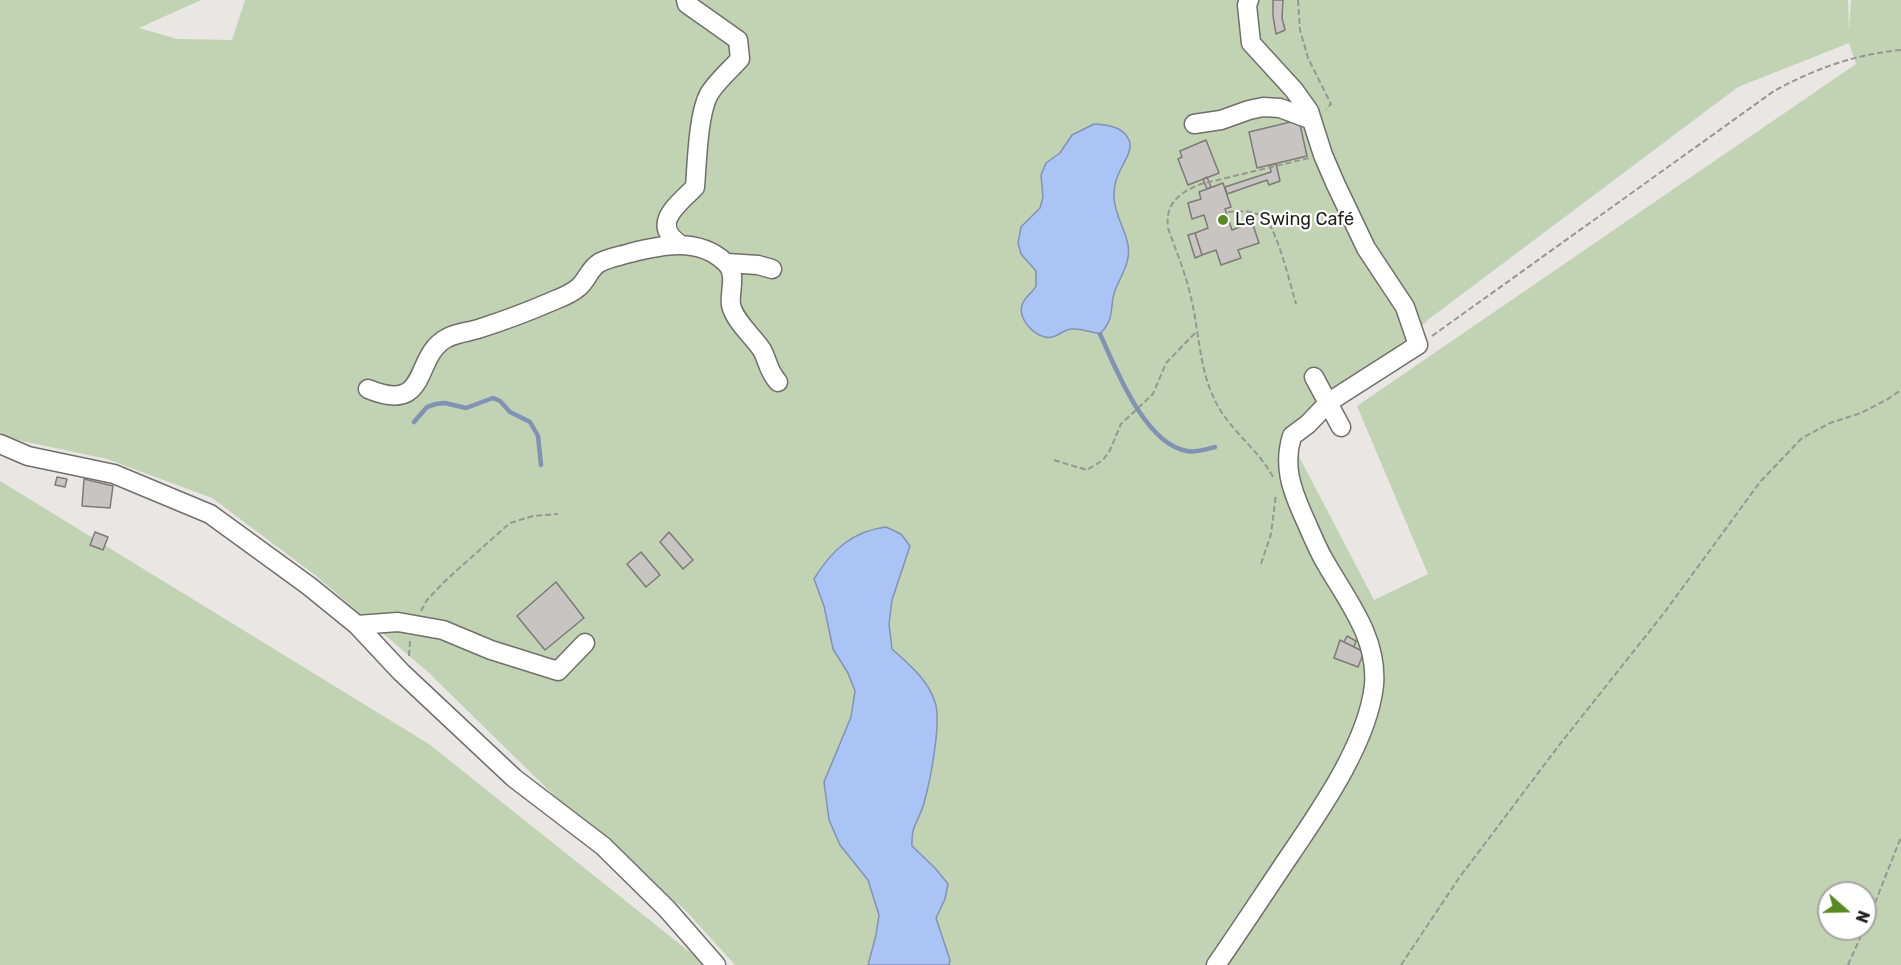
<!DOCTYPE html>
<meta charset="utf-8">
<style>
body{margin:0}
#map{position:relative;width:1901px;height:965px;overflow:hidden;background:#e9e6e3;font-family:Rubik,sans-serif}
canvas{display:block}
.north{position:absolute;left:1817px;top:881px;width:60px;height:60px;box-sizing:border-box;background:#fff;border:2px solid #a6a5a5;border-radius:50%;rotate:110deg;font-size:16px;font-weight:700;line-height:24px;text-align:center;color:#201f1e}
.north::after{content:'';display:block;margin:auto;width:21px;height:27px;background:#578b22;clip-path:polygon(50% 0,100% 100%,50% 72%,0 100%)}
</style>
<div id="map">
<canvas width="1901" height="965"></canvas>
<div class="north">N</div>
</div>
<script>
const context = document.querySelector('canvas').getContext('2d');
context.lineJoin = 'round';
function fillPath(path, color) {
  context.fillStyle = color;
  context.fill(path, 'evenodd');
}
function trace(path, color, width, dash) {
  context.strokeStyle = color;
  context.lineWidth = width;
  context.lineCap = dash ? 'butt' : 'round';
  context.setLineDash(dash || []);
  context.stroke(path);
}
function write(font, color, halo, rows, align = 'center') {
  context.font = font + ' Rubik,sans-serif';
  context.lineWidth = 4.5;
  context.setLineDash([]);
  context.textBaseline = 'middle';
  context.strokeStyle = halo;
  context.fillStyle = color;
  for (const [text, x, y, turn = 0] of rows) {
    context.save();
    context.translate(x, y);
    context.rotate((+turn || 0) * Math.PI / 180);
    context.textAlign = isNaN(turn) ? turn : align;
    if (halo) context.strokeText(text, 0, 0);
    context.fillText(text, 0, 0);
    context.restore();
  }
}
const green = new Path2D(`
 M0,0H201L139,28L177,39L232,40L245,0H1848L1849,31L1851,0H1901V965H735L686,911L573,814L429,673L315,575L212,498L107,459L8,438L0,433ZM1849,43L1856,64L1357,406L1428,574L1374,600L1292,443L1429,319L1738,87ZM1829,893H1865V929H1829Z
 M0,481L429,744L706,965H0Z`);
const water = new Path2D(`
 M1094,124C1107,125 1123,126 1129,140C1134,151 1120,167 1117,178C1115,183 1114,191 1114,196C1114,214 1125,228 1128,245C1131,261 1122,274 1116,288C1108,307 1117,316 1100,334C1091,332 1080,328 1071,329C1062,330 1055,340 1045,337C1032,334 1018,318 1022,305C1024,298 1033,292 1036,286V271L1021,254L1018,243L1021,227L1040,208L1043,197L1041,175L1046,163L1060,153L1072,135Z
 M886,527L901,534L910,546L892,600L889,624L892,649C909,664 928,680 935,702C942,721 930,782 924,803C919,822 911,824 912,846L935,868L948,884L945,899L936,918L950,960L949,965H868L876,935L879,915L868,880L840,845L829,820L824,782L851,717L855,691L848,673L833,649L824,606L814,579C831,551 852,531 886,527Z`);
const stream = new Path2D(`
 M1100,334C1116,369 1145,444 1187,451C1195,453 1207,449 1215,447
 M414,422L427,407L436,404L445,403L466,408L493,398L500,401L510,412L530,422L538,436L541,465`);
const building = new Path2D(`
 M1273,0H1283L1282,18L1285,30L1276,34L1273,16Z
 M1299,120L1307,156L1257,168L1249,132Z
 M1206,140L1219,173L1188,185L1178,159L1182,157L1180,151Z
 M1276,164L1280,181L1269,185L1267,180L1227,194L1225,187L1271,172L1270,165Z
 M1207,177L1211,187L1207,189L1203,179Z
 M1223,183L1231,207L1225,209L1232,230L1252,222L1259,243L1238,250L1241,258L1221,265L1216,250L1202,255L1195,233L1208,228L1204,215L1192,219L1188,203L1201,199L1199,192Z
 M1195,233L1202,255L1195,258L1188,235Z
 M57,477L67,479L65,487L55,485Z
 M84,479L113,486L110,508L82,506Z
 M95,532L108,537L103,550L90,545Z
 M669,532L693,560L683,569L660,542Z
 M641,552L660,575L646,587L627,564Z
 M556,582L584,618L545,650L517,616Z
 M1347,636L1356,641L1354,647L1344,642Z
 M1340,640L1364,652L1358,667L1334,658Z`);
const path = new Path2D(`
 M1298,0L1300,30L1308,58L1331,104L1326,109
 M1228,212C1241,211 1255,210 1265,219C1277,229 1291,287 1296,304
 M1432,336L1774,91C1814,69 1856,54 1901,50
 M1054,460L1087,470L1103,460L1110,450L1121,424L1153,394L1166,363L1197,331
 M1273,477C1257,447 1226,428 1213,396C1199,366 1199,330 1191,298C1186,274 1176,251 1168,228C1165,203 1179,193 1201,184L1309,158
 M1261,564L1271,534L1276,494
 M421,611L427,600L445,581L510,523L533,516L558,514
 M409,656L410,641
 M1865,928L1901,837
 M1401,965L1459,878L1560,744L1664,613L1760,482L1802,438L1830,423L1861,413L1888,399L1901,390
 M1848,965L1864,929`);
const minor = new Path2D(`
 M1194,124L1221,120L1249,110L1263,107L1280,108L1312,120
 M681,245C649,224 678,205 695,187C697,163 698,114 709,94C717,81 730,70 740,59L738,40L687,4L686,0
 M727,263L758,265L772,269
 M1314,377L1341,427
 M368,389C431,415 412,356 447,338C456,333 468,332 478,329C503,321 530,311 555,300C563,297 572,293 579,287C587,280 590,268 599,263C607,258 620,256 630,253C662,245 698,237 725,262C738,273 729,291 731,305C735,322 753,336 762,350C769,363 767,369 778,382
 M0,444L28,456L114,474L210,514L309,586L357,625L401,672L514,778L603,846L667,909L716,965
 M357,625L398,622L443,630L491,650L558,671L585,643
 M1216,965C1241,929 1265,892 1290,855C1321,809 1368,742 1374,685C1378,637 1346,599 1324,560C1316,546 1310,530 1303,515C1291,488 1283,465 1292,436L1308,424L1329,402L1418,345L1405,307L1366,248L1336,185L1323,155L1309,111L1294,90L1251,43L1247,5L1249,0`);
const markers = [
 [1223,220,6,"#578b22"]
];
const poiNames = [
 ["Le Swing Café",1235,220]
];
fillPath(green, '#c1d3b2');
fillPath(water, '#abc4f6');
trace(water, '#8192b5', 1.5);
trace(stream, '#8192b5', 4.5);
fillPath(building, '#c8c4c2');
trace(building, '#7e7a78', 1.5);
trace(minor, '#716f6c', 21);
trace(path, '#989593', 2, [6, 3]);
trace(minor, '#fff', 18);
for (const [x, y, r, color] of markers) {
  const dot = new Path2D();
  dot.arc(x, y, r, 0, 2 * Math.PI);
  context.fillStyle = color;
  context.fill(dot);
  trace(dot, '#fff', 2);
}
write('18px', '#201f1e', '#fff', poiNames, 'left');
</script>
